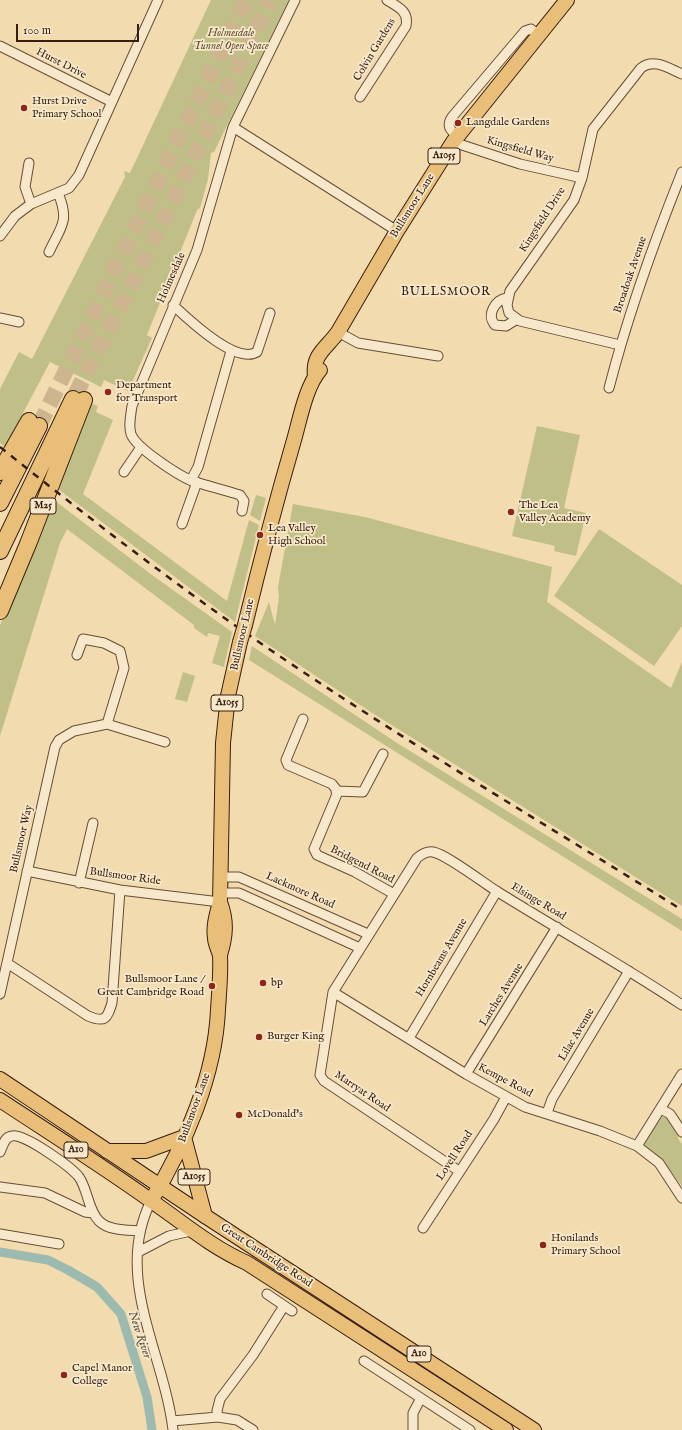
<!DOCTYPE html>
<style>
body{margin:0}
#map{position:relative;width:682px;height:1430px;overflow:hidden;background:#f2dbaf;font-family:"IM FELL English",serif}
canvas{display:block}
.scale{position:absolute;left:16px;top:24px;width:123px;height:18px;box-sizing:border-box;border:2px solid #381e10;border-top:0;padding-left:5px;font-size:12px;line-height:14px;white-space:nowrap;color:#381e10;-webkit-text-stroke:3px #f7e8cb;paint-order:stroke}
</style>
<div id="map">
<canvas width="682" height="1430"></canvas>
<div class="scale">100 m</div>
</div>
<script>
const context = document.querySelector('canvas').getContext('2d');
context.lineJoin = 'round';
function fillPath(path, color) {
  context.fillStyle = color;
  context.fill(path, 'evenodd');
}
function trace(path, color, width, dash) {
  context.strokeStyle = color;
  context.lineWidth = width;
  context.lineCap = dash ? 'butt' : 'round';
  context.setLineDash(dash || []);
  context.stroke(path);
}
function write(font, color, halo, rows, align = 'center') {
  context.font = font + ' "IM FELL English",serif';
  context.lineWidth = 3.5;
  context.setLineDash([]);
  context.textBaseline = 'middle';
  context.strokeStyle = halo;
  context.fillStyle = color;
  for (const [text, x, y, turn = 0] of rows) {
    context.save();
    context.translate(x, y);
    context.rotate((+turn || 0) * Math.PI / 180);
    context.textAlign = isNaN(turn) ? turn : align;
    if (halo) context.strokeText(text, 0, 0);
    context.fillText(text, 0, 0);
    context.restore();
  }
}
const green = new Path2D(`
 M211,0H289L214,152L211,153L208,179L200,208L197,210L147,335L152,338L128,391L104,380L101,387L50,362L5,447L0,443V389L19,352L32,359L125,177L124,171L130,173Z
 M92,404L98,406L96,412L113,420L83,494L227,601L249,520L259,525L235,622L58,489Z
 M537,426L580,435L564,508L586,513L576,556L554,551L555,546L512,536Z
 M256,495L266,498L260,521L250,515Z
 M54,500L152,575L232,632L224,667L212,663L220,636L208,633L207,637L194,628V625L67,529L60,543L0,736V625L21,580Z
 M293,504L365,517L552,567L547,602L671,688L682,662V906L374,714L255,636L269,602L275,625L279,597L278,587Z
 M599,529L682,585V626L654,666L554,596Z
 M252,646L397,743L682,919V931L249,660Z
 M183,672L195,676L187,702L175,699Z
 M662,1117L667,1118L679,1132L678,1139L682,1144V1186L669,1169L645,1148L644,1142Z`);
const canal = new Path2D(`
 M0,1252L48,1260L68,1270L97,1287L121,1314L147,1397L152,1430`);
const motorwayTunnel = new Path2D(`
 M75,395L138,272L270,0
 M39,426L246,0`);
const minor = new Path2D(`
 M0,46L112,102
 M360,97L406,26C409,11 398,7 387,0
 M233,127L397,231
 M458,137C450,130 446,126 452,117L525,31L531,29L540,36
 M453,142L520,164L582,178
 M31,204L69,188L79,175L158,0
 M0,236L15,216L31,204L25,187L29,163
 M49,252C61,226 70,222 58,193
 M507,298C495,300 486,315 495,325L506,326L517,319
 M173,305C188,319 236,365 257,352L270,313
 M0,318L19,322
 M338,332L358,343L438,356
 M620,345L520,321L509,313L507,305L510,291L574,200L582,178L593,129L641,68C654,58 668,68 682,74
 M609,388C628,314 654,242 682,172
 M124,472L141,447
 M191,480L198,467L231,351
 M242,511L244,501L240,495C224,490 208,486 192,481C178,475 136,448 131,434C128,425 131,414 132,406L197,250L233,127L295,0
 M182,524L197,482
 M77,655L83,639L104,643L120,651L124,668L107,724
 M303,719L286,760L288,765L332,784L336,789L337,794L314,849L317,855L355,872L394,894
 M336,791L363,792L383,754
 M27,871L120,890L220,902
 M221,877H239L368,934
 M79,883L93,823
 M221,893H239L360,948
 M7,963L88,1016C105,1023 107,1019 112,1003L120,890
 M333,992L466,1074L525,1107L600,1131L637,1146L659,1163L682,1198
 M0,994L55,747L59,740L74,731L107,724L165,742
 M409,1038L497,891
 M466,1074L557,927
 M661,1109L670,1114L682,1132
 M547,1113L552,1099L629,971
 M637,1146L682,1074
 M0,1152C3,1146 4,1137 12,1136C24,1133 71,1167 79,1177C88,1190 88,1210 99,1221C109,1231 128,1230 140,1231
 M459,1171L324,1081L320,1075L333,992L417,858C422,854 427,851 433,852C446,854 485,884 498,892C559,930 622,965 682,1005
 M0,1187L45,1193L85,1212L93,1213
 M151,1201C113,1277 164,1353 173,1430
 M423,1228L494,1119L506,1097
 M0,1234L59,1244
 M138,1252L169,1236L191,1231
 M267,1294L292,1311
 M364,1361L470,1430
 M218,1417L217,1411L220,1399L253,1355L284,1306
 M172,1421L218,1417L237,1420L253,1430
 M413,1430V1413L421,1398`);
const primary = new Path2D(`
 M315,376C312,354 327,348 338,332L397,231L453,142L567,0
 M245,625C260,563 276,502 294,440C300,419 306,386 320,370
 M220,955C226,936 227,921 220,902
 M184,1137L205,1216
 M107,1151H146L184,1137
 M151,1201C185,1145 215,1076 218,1010C219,993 221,973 220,956C219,950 215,944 215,938C213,926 217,914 220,902L223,743L228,696L240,642`);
const trunk = new Path2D(`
 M0,1079L205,1216L534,1430
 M0,1100C50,1133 101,1165 150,1200C182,1222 211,1247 247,1263L506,1430`);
const motorway = new Path2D(`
 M0,472L29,421
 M0,503L39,426
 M0,551L73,399
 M0,611L28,544L84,400`);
const rail = new Path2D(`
 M0,447C89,518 178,587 272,651C406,742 545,824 682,910`);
const primaryBridge = new Path2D(`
 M240,642L245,625`);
const markers = [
 [24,108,4,"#8f2418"],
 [458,123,4,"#8f2418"],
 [108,392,4,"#8f2418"],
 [511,512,4,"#8f2418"],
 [260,535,4,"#8f2418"],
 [263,983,4,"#8f2418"],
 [212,986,4,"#8f2418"],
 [259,1037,4,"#8f2418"],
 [239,1115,4,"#8f2418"],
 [543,1245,4,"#8f2418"],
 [64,1375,4,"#8f2418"]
];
const shields = [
 [444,156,32],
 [43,506,26],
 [227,703,32],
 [76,1150,24],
 [194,1177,32],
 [419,1354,24]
];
const shieldNames = [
 ["A1055",444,156],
 ["M25",43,506],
 ["A1055",227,703],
 ["A10",76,1150],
 ["A1055",194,1177],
 ["A10",419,1354]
];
const parkNames = [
 ["Holmesdale",231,34],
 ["Tunnel Open Space",231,47]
];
const streetNames = [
 ["Colvin Gardens",375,50,-59],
 ["Hurst Drive",61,64,27],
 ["Kingsfield Way",520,150,16],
 ["Bullsmoor Lane",413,206,-58],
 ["Kingsfield Drive",543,220,-57],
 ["Broadoak Avenue",631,275,-71],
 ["Holmesdale",172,278,-66],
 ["Bullsmoor Lane",243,635,-77],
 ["Bullsmoor Way",22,839,-77],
 ["Bridgend Road",362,865,27],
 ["Bullsmoor Ride",125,877,8],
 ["Lackmore Road",300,891,24],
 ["Elsinge Road",538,902,31],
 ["Hornbeams Avenue",442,958,-59],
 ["Larches Avenue",502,995,-58],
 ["Lilac Avenue",577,1035,-59],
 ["Kempe Road",505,1081,28],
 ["Marryat Road",362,1092,34],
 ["Bullsmoor Lane",195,1108,-70],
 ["Lovell Road",455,1156,-57],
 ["Great Cambridge Road",266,1256,33]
];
const poiNames = [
 ["Hurst Drive",32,102],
 ["Primary School",32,115],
 ["Langdale Gardens",466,123],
 ["Department",116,386],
 ["for Transport",116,399],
 ["The Lea",519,506],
 ["Valley Academy",519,519],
 ["Lea Valley",268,529],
 ["High School",268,542],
 ["Bullsmoor Lane /",204,980,"right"],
 ["Great Cambridge Road",204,993,"right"],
 ["bp",271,983],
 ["Burger King",267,1037],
 ["McDonald's",247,1115],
 ["Honilands",551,1239],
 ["Primary School",551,1252],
 ["Capel Manor",72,1369],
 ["College",72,1382]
];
const neighbourhoodNames = [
 ["BULLSMOOR",446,293]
];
const waterNames = [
 ["New River",139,1335,71]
];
fillPath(green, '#bfbf87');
trace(canal, '#9cbab0', 9);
trace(motorwayTunnel, '#cdb58f', 16, [16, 8]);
trace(minor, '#664d38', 11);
trace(primary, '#381e10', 16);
trace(trunk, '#381e10', 16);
trace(motorway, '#381e10', 18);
trace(minor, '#f7e8cb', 9);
trace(primary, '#e9be78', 14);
trace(trunk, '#e9be78', 14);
trace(motorway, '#e9be78', 16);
trace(rail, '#381e10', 2.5, [7, 7]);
trace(primaryBridge, '#381e10', 16, []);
trace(primaryBridge, '#e9be78', 14);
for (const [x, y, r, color] of markers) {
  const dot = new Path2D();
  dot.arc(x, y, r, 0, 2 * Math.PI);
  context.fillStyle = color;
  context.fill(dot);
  trace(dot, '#f7e8cb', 1.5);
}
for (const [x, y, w] of shields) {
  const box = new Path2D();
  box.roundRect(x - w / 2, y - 8, w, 16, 3);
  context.fillStyle = '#f7e8cb';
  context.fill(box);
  trace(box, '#381e10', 1);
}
write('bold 10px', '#381e10', null, shieldNames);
write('italic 11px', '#604e34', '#f7e8cb', parkNames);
write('11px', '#381e10', '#f7e8cb', streetNames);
write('11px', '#381e10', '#f7e8cb', poiNames, 'left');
context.letterSpacing = '1px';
write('12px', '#381e10', '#f7e8cb', neighbourhoodNames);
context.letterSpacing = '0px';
write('italic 12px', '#564d40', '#f7e8cb', waterNames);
</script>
